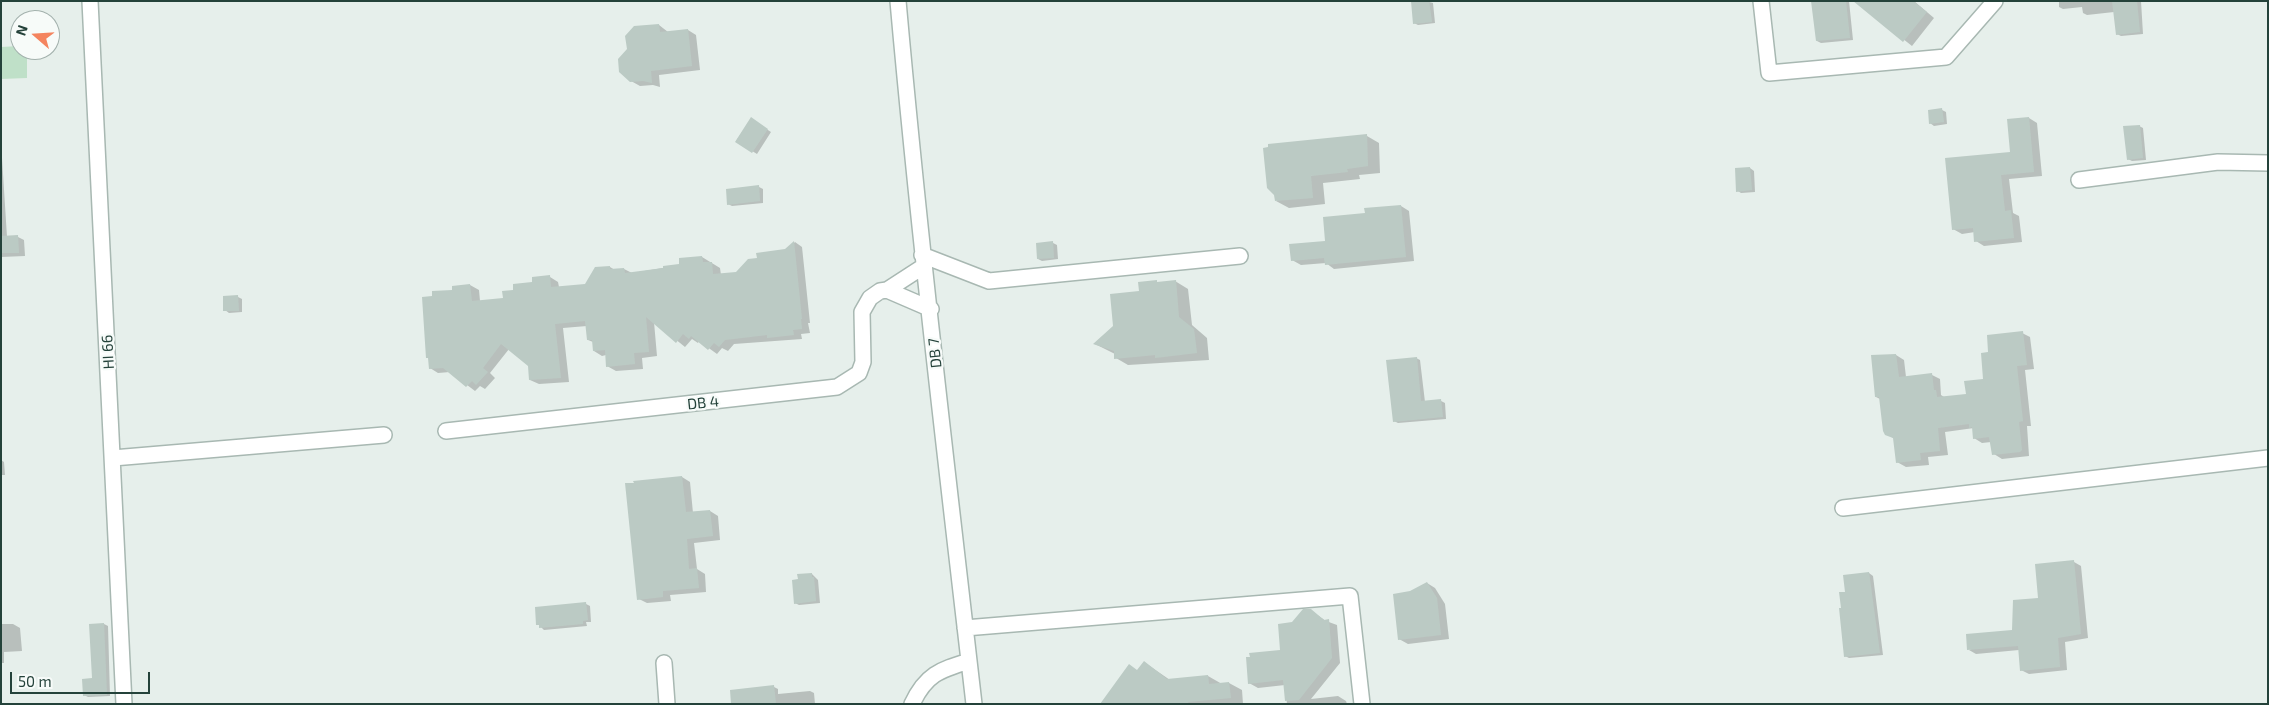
<!DOCTYPE html>
<style>
body{margin:0}
#map{position:relative;width:2269px;height:705px;overflow:hidden;background:#e6efeb;font-family:"Exo 2",sans-serif}
canvas{display:block}
.frame{position:absolute;inset:0;border:2px solid #24423a;pointer-events:none}
.north{position:absolute;left:10px;top:10px;width:50px;height:50px;box-sizing:border-box;background:#f7fbf9;border:1px solid #a3b1ad;border-radius:50%;rotate:289deg;font-size:14px;font-weight:700;line-height:20px;text-align:center;color:#24423a}
.north::after{content:'';display:block;margin:auto;width:18px;height:22px;background:#f4845f;clip-path:polygon(50% 0,100% 100%,50% 72%,0 100%)}
.scale{position:absolute;left:10px;top:672px;width:140px;height:22px;box-sizing:border-box;border:2px solid #24423a;border-top:0;padding-left:6px;font-size:15px;line-height:18px;white-space:nowrap;color:#24423a;-webkit-text-stroke:4px #f7fbf9;paint-order:stroke}
</style>
<div id="map">
<canvas width="2269" height="705"></canvas>
<div class="frame"></div>
<div class="north">N</div>
<div class="scale">50 m</div>
</div>
<script>
const context = document.querySelector('canvas').getContext('2d');
context.lineJoin = 'round';
function fillPath(path, color) {
  context.fillStyle = color;
  context.fill(path, 'evenodd');
}
function trace(path, color, width, dash) {
  context.strokeStyle = color;
  context.lineWidth = width;
  context.lineCap = dash ? 'butt' : 'round';
  context.setLineDash(dash || []);
  context.stroke(path);
}
function write(font, color, halo, rows, align = 'center') {
  context.font = font + ' "Exo 2",sans-serif';
  context.lineWidth = 4.5;
  context.setLineDash([]);
  context.textBaseline = 'middle';
  context.strokeStyle = halo;
  context.fillStyle = color;
  for (const [text, x, y, turn = 0] of rows) {
    context.save();
    context.translate(x, y);
    context.rotate((+turn || 0) * Math.PI / 180);
    context.textAlign = isNaN(turn) ? turn : align;
    if (halo) context.strokeText(text, 0, 0);
    context.fillText(text, 0, 0);
    context.restore();
  }
}
const green = new Path2D(`
 M20,46V50H27V78L1,79V47Z`);
const shadow = new Path2D(`
 M1425,1L1433,3L1435,23L1418,25L1414,23Z
 M1820,1H1849L1853,40L1821,43L1817,41Z
 M1855,1H1914L1934,18L1912,46Z
 M2059,1H2141L2143,34L2121,36L2117,34L2114,12L2087,15L2083,13L2082,7L2063,9L2059,7Z
 M659,25L668,32L688,30L696,35L700,70L659,75L660,87L653,85L640,86L631,81Z
 M1942,110L1946,112L1947,124L1934,126L1930,123Z
 M2029,118L2037,123L2042,176L2009,179L2013,213L2019,216L2022,242L1984,246L1976,241L1975,232L1962,234L1953,229L2011,153Z
 M751,119L771,132L757,154L736,141Z
 M2139,126L2143,128L2146,160L2132,161L2128,159Z
 M1367,136L1379,143L1380,173L1359,175L1360,179L1323,183L1325,204L1289,208L1276,201Z
 M1,142L7,237H18L24,240L25,256L1,257Z
 M1750,168L1754,171L1755,192L1741,193L1738,191Z
 M759,187L763,189V203L732,206L728,204Z
 M1401,206L1409,211L1414,261L1334,269L1326,263L1301,265L1292,260L1327,242L1366,214Z
 M795,242L802,247L810,323H808L810,333L801,334L802,339L734,344L728,351L722,348L717,354L699,341L698,343L692,339L685,347L654,322L657,356L642,358L643,369L616,371L607,366L606,355L602,356L594,351L593,342L588,340L587,326L563,328L569,382L539,384L530,380L529,365L509,349L490,373L495,378L485,389L480,386L475,391L450,372L438,373L430,368L434,297L453,291V287L470,285L479,290L480,301L504,299L514,291L550,277L558,282L559,287L586,285L610,267L615,270L624,269L632,273L681,265L702,257L720,268L721,275L737,273L758,259L786,251Z
 M1053,243L1057,245L1058,259L1042,261L1038,259Z
 M1175,281L1188,289L1192,325L1207,338L1209,360L1128,365L1116,358L1115,354L1095,344L1115,327L1140,292Z
 M238,297L242,299V312L229,313L225,310Z
 M2022,333L2030,337L2034,369L2025,370L2031,426H2027L2029,456L2002,459L1994,454L1991,442L1982,443L1974,438V428L1945,432L1948,455L1928,457L1929,465L1906,467L1897,462L1895,439L1886,434L1880,399L1876,397L1896,355L1904,360L1906,377L1932,375L1940,379L1941,395L1944,397L1967,395L1985,380L1990,353Z
 M1416,358L1420,360L1425,402L1441,401L1445,403L1446,419L1398,423L1394,421Z
 M1,460L4,462L5,475H1Z
 M682,477L690,482L693,513L710,511L718,516L720,540L694,543L697,569L705,574L706,592L670,595L671,601L647,603L639,599Z
 M2074,562L2081,566L2088,638L2065,642L2067,670L2029,674L2021,670L2019,650L1976,654L1969,650L2013,631Z
 M1869,573L1873,576L1883,655L1849,658L1845,656L1842,609L1846,593Z
 M812,574L818,580L820,603L799,605L795,603Z
 M1427,583L1435,588L1445,604L1449,639L1408,644L1399,639L1410,593Z
 M586,604L590,606L591,622H586L587,626L544,630L538,624Z
 M1310,610L1326,621L1337,625L1340,663L1311,699L1338,696L1346,701L1347,704H1287L1285,685L1258,688L1249,683L1281,651L1293,623Z
 M1,624H13L20,628L22,651L4,652V663H1Z
 M104,624L108,626L110,696L88,697L84,695L93,679Z
 M1144,662L1170,680L1208,676L1222,684L1229,683L1242,690L1243,704H1101L1138,671Z
 M774,687L778,689V694L810,691L814,693L815,704H732Z`);
const building = new Path2D(`
 M1411,1H1429L1432,22L1413,24Z
 M1811,1H1846L1850,38L1816,41Z
 M1853,1H1913L1927,12L1903,42Z
 M2112,1H2137L2140,32L2116,35Z
 M659,24L660,32L688,29L692,66L651,71L652,83L643,81L630,82L619,72L618,59L627,49L625,36L634,26Z
 M1942,108L1944,122L1929,124L1928,110Z
 M751,117L768,129L752,153L735,142Z
 M2029,117L2034,172L2001,175L2005,211L2011,210L2014,238L1974,242L1973,228L1952,230L1945,158L2010,152L2007,119Z
 M2140,125L2143,158L2127,160L2123,126Z
 M1367,134L1368,166L1347,169L1348,172L1311,176L1313,198L1275,201L1274,195L1267,188L1263,148L1268,147V144Z
 M1750,167L1752,190L1736,192L1735,168Z
 M759,185L760,201L727,205L726,189Z
 M1401,205L1406,257L1325,265L1324,258L1291,261L1289,244L1325,241L1323,217L1365,213L1364,208Z
 M18,235L19,253H1V236Z
 M794,241L802,319H801L802,329L793,330L794,335L767,338V335L725,340L719,347L714,343L708,350L691,336L689,339L683,334L676,343L646,317L649,352L634,353L635,364L606,367L605,350L593,351L592,340H587L585,321L555,324L561,378L529,380L528,366L501,344L483,368L488,372L476,385L472,381L466,387L443,368L429,369L428,358H426L422,297L432,296V291L452,290V286L470,284L472,301L503,298L502,291L513,290V284L532,282V277L550,275L551,287L585,284L595,267L610,266V269L624,268L625,273L663,268V266L679,264V258L702,256L703,262H712L713,274L736,272L748,259L757,258L756,253L785,249Z
 M1053,241L1054,258L1037,259L1036,243Z
 M1157,280V282L1176,280L1179,317L1194,329L1197,353L1155,358V355L1114,359V351L1093,344L1113,326L1110,294L1139,291L1138,282Z
 M238,295L239,311H223V296Z
 M2023,331L2027,365L2017,366L2023,421L2019,422L2022,450L2020,452L1992,455L1989,437L1973,439L1972,427L1969,428V424L1938,428L1940,451L1920,453L1921,460L1896,463L1893,438L1885,435L1883,431L1879,397H1875L1871,355L1896,354L1899,377L1932,373L1934,390H1936L1937,397L1966,394L1964,381L1983,379L1981,353L1988,352L1987,335Z
 M1417,357L1421,401L1441,399L1443,417L1393,422L1386,360Z
 M682,476L686,512L710,510L713,536L687,539L689,569L697,568L699,588L663,591V597L637,600L625,483H634L633,481Z
 M2074,560L2081,634L2058,638L2060,667L2020,671L2018,646L1967,650L1966,634L2012,630L2013,600L2038,598L2035,564Z
 M1869,572L1880,653L1844,657L1839,608H1841L1839,592H1845L1843,575Z
 M812,573V577H814L816,601L794,604L792,580L798,579L797,574Z
 M1427,582L1437,598L1441,635L1398,640L1393,594L1410,591Z
 M586,602L588,620L583,621V624L539,628V625H536L535,607Z
 M1303,609H1311L1324,620L1329,619L1332,658L1299,700L1285,701L1283,680L1248,684L1246,657H1250L1249,653L1280,650L1278,624L1292,622Z
 M104,623L107,695L83,696L82,679L92,678L89,624Z
 M1144,661L1167,679L1208,675L1209,684L1229,682L1231,698L1188,702L1189,704H1100L1129,664L1137,670Z
 M774,685L776,704H731L730,690Z`);
const minor = new Path2D(`
 M90,1L124,704
 M898,1C919,236 947,470 974,704
 M1761,1L1769,73L1946,57L1995,1
 M2079,180L2218,162L2268,163
 M922,255L989,281L1240,256
 M887,290L931,309
 M446,431L837,387L859,373L863,362L862,312L870,298L880,291L887,290L924,266
 M113,458L384,435
 M1843,508L2268,458
 M965,628L1350,596L1362,704
 M664,663L667,704
 M912,704C926,674 940,670 969,661`);
const streetNames = [
 ["HI 66",108,352,-93],
 ["DB 7",935,353,-96],
 ["DB 4",703,403,-6]
];
fillPath(green, '#bfe0c8');
fillPath(shadow, '#0003');
fillPath(building, '#bbcac4');
trace(minor, '#a8b8b2', 18);
trace(minor, '#fff', 15);
write('15px', '#24423a', '#f7fbf9', streetNames);
</script>
